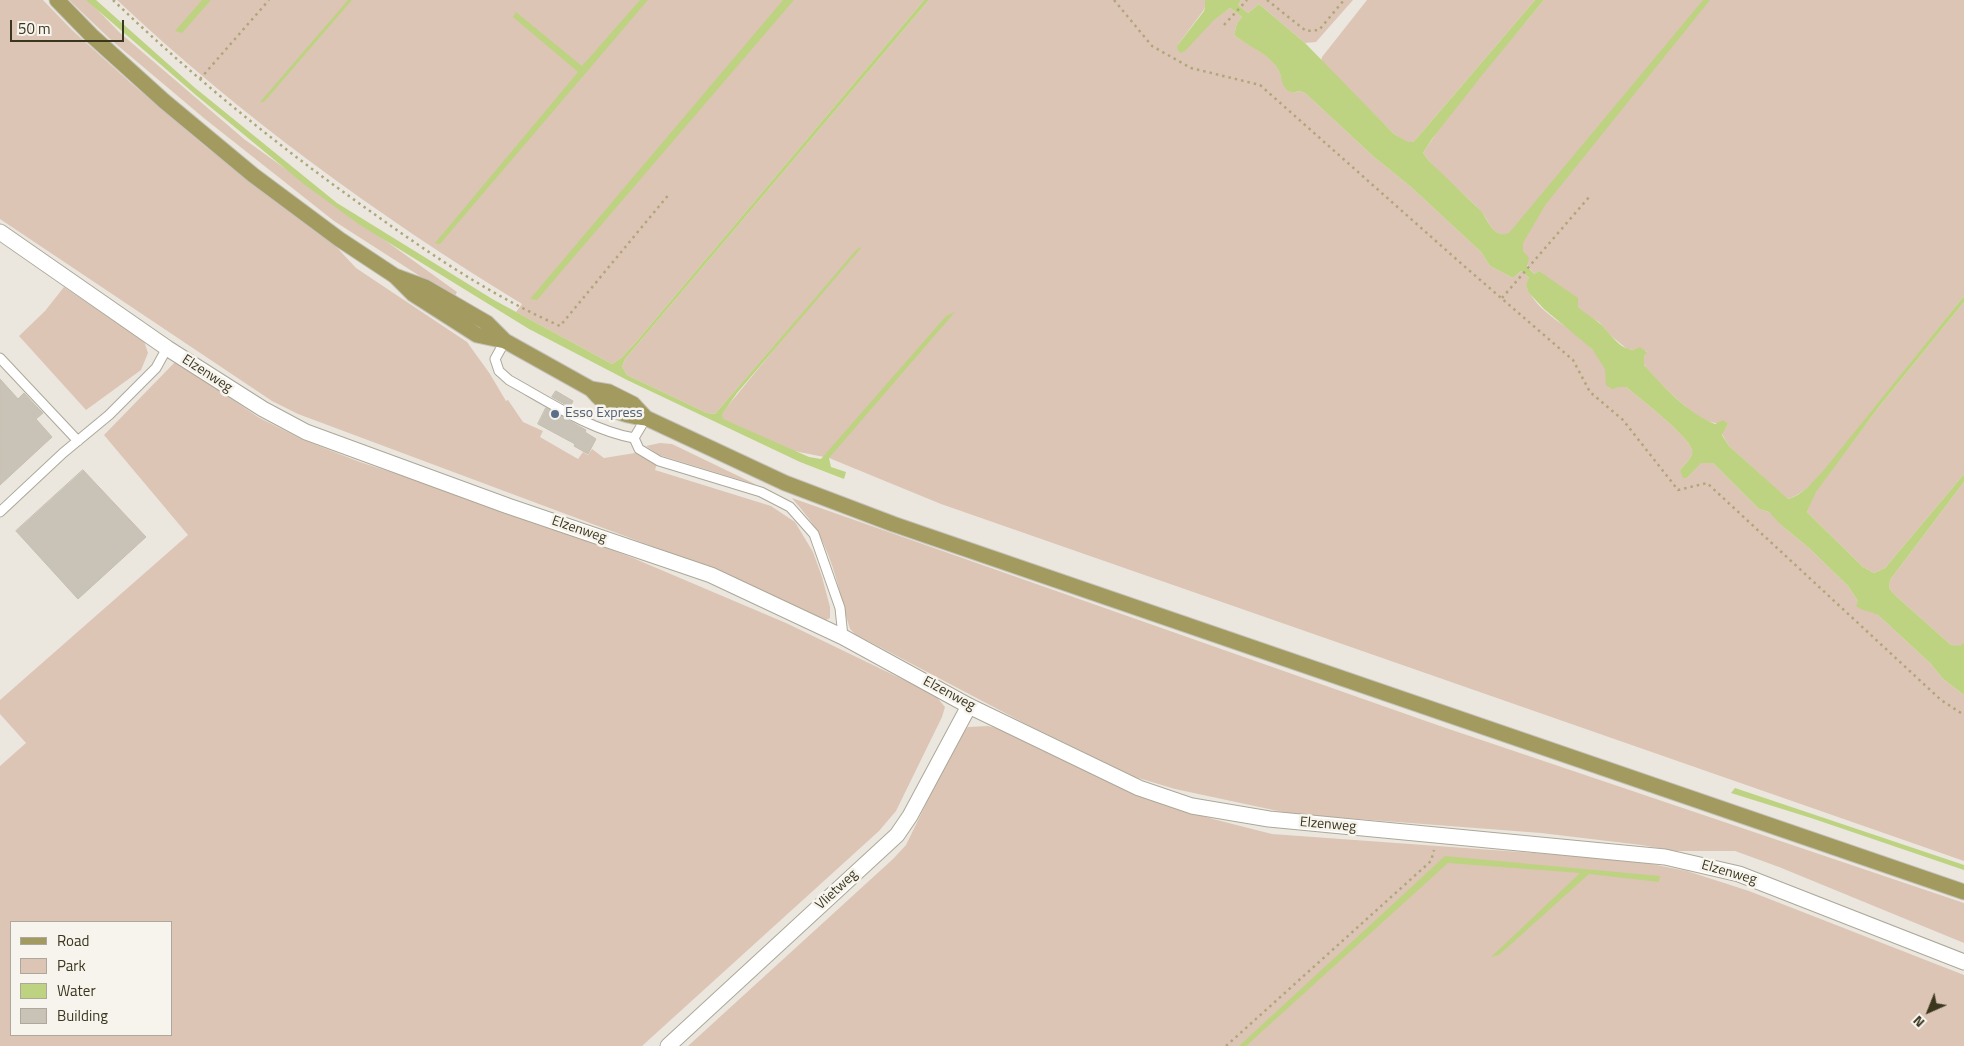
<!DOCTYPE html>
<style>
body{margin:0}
#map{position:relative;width:1964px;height:1046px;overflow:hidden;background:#ebe7de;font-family:"Titillium Web",sans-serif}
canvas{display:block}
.legend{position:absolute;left:10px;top:921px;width:162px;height:115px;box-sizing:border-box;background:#f7f4ee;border:1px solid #aca89b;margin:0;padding:6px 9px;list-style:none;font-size:15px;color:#3b371f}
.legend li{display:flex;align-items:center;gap:10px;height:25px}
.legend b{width:25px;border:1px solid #aca89b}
.north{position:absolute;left:1904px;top:986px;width:50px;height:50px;-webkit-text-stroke:4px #f7f4ee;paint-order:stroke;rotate:224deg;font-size:14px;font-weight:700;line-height:20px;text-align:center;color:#3b371f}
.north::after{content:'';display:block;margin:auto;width:18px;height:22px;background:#3b371f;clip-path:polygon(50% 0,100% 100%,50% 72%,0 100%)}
.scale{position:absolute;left:10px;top:20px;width:114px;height:22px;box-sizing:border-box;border:2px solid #3b371f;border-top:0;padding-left:6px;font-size:15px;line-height:18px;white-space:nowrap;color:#3b371f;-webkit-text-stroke:4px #f7f4ee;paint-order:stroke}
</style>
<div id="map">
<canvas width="1964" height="1046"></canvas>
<ul class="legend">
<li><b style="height:6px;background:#a39a60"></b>Road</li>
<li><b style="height:14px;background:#ddc5b5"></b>Park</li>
<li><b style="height:14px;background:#bdd382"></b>Water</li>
<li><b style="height:14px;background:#c8c3b6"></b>Building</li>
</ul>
<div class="north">N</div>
<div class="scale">50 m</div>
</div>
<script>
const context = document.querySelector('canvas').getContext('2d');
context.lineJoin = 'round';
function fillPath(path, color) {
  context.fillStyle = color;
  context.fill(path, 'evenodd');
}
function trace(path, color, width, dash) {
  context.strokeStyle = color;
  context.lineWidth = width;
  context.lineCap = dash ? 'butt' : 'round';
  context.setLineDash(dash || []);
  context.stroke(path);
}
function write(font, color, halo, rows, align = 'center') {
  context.font = font + ' "Titillium Web",sans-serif';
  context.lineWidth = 5;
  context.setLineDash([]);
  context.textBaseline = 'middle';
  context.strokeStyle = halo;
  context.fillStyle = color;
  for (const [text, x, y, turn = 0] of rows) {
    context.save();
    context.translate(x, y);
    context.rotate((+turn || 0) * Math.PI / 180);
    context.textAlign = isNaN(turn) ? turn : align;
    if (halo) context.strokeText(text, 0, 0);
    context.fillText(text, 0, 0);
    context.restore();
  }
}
const green = new Path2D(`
 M0,0H43L72,30L132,84L206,147L284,207L329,239L356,268L467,342L490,374L506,401L508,400L523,422L543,431L540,437L578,459L583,452L588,455L592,449L604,458L635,453L657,463L655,470L771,506L795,522L813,552L822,577L830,607V618L824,621L705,566L298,414L272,401L0,219Z
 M69,0H88L119,32L244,139L457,292L454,298L334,221L205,119L110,39Z
 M117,0H924L636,342L621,358L612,364L516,312L522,304C378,216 240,116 117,0Z
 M929,0H1205V7L1203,11L1177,46L1230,8L1242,17L1237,23L1234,35C1248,46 1266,52 1277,67C1283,77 1281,87 1292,93L1299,91L1305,93L1374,157L1411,187L1481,252L1490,266L1513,278L1521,271L1530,279L1526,285C1537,315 1572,326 1592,349C1602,360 1610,374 1619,387H1626C1639,398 1689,436 1692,450C1694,457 1684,465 1680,470L1687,478L1701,462L1713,463L1759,509L1769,512L1777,518L1781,525L1810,549L1848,586L1858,601L1878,615L1930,663L1943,679L1964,695V861L941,504L829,458L784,449L717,419L836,274L715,414L707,413L627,375L622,367L625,359Z
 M1241,0H1353L1316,42L1305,43L1259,4L1248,13L1238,5Z
 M1367,0H1535L1417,138L1413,142L1408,143L1394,134L1321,61L1322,57Z
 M1544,0H1964V296L1842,449C1827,466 1810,493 1787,499L1729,446L1722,434L1728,424C1719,424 1711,423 1702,419C1691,413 1651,376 1645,366C1642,361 1644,356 1647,351L1627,349L1610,335L1599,322L1585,314L1539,271L1534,274L1504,235C1490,233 1490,222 1483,214C1465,192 1439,177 1423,153C1458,98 1503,50 1544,0Z
 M64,287L144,341L148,353L141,370L86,410L19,336L45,311Z
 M1964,302V474L1885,568L1874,573L1863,567L1807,512L1815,492L1878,408Z
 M176,361L258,417L301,439L360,462L507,510L633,558L786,623L935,695L945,707L942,717L896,811L879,831L642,1046H0V766L26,743L0,714V700L188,535L104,435ZM11,922H171V1035H11Z
 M660,443L672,444L757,485L659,455L646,446Z
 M1964,482V642L1960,647L1951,645L1896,596L1889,588L1890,580Z
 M792,498L1440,726L1964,903V943L1779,867L1735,851H1676L1641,845L1541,833L1292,814L1175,789L1135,777L1026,724L855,634L850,629C840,597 835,563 818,533C811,520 801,509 792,498Z
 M988,726L1000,729L1041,750L1160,803L1213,819L1272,834L1631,860L1687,871L1749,891L1964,975V1046H688L893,859L906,845L960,734L968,727Z`);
const water = new Path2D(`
 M86,0H96L194,87L337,203L494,300L612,364L621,358L636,342L924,0H929L625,359L622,367L627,375L707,413L715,414L857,249L862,247L737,393L722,414L723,419L809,457L821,459L946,316L955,312L829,458L831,467L846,472L844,479L800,462L627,380L529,329L360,225L305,185L197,96Z
 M202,0H211L182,33L175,31Z
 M348,0H352L264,102H260Z
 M640,0H648L440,244L435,243L578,72L513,17L516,12L582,66Z
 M783,0H794L537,300L530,299Z
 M1205,0H1241L1238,5L1248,13L1259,4L1305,43L1394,134L1408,142H1413L1417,138L1535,0H1544L1483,74L1432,139L1423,153L1429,161L1481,211C1489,221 1493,239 1509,233L1703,0H1710L1546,204L1523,243V251L1529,258L1527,266L1534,274L1539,271L1578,298V307C1584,313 1591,316 1598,322C1609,330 1623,358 1640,347L1647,352L1644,357V365C1664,387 1687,413 1715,424L1723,420L1728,424L1722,435L1729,446L1788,499C1803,495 1812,482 1823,471L1964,296V302L1878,408L1816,492L1807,512L1863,567L1874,573L1885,568L1964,474V482L1890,580L1889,588L1896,596L1951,645L1960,646L1964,642V695L1943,679L1930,663L1878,615C1870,611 1862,611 1856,606L1858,601L1848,586L1810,549L1781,525L1769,512L1759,509L1713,463H1701L1687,478H1683L1680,470C1684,465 1694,457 1692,450C1689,436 1639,398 1626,387H1619L1612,389L1606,385L1605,369L1592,349L1544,309L1529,293L1526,285L1529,278L1521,271L1513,278L1490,266L1481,252L1411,187L1374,157L1305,93L1299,91L1292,93C1277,85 1285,76 1275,65C1264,51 1247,46 1234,35L1237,23L1242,17L1230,8L1214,20L1185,51L1181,53L1178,51L1177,46L1204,11L1205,7Z
 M1735,788L1964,865V870L1811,818L1731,793Z
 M1445,856L1660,876L1659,882L1589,874L1499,955L1491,957L1580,873L1448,863L1246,1046H1239Z`);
const building = new Path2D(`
 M0,379L18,399L24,393L36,406L43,413L36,419L52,437L0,485Z
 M556,391L573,401L570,407L552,397Z
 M546,408L586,430L585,432L596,439L588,454L574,446L575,444L538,424Z
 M83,470L146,537L78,599L16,531Z`);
const path = new Path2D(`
 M113,0C193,77 279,147 370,211C430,254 492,296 560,326L670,193
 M1114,0L1152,46L1191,68L1260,85L1464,266L1573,360L1590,392L1623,420L1678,490L1707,483L1941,700L1964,715
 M1267,0L1306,31L1319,30L1344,0
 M1224,25L1247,0
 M200,79L269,0
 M1502,298L1590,196
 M1226,1046L1431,861L1434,850`);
const lane = new Path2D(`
 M505,341L495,359L499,371L509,380C549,402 590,430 634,438L646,418
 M0,358L78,441
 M634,438L639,449L659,461L761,492L790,507L814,534L840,608L843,637
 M0,512L63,453L109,415L156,368L167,348`);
const street = new Path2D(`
 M0,232L167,348L263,409L306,432L508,506L711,575L843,637L969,706L1139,788L1192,806L1269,819L1665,857L1739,874L1964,962
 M668,1046L897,835L910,816L969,706`);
const primary = new Path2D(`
 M57,0L91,35L164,101L253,175L339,239L395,276L413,294L477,335L505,341
 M395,276L425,287L487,323L505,341L591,389L609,392L633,404L646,418L785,483L893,524L1964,892
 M591,389C608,409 620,416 646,418`);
const markers = [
 [555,414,5,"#5c6f8a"]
];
const streetNames = [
 ["Elzenweg",207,374,33],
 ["Elzenweg",579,530,19],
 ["Elzenweg",949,694,28],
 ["Elzenweg",1328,825,5],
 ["Elzenweg",1729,873,16],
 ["Vlietweg",837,890,-43]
];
const serviceNames = [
 ["Esso Express",565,414]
];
fillPath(green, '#ddc5b5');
fillPath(water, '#bdd382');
fillPath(building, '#c8c3b6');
trace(building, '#c4bfb0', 1);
trace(lane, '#aca899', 11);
trace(street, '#aca899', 17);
trace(primary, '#c4c3bc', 17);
trace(path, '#b0a67c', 2.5, [2.5, 4]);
trace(lane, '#fff', 9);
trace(street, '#fff', 15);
trace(primary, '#a39a60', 15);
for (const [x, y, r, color] of markers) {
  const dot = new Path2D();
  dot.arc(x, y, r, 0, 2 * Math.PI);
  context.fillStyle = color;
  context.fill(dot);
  trace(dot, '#f7f4ee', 2);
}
write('14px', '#3b371f', '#f7f4ee', streetNames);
write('14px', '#4e5e75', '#f7f4ee', serviceNames, 'left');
</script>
